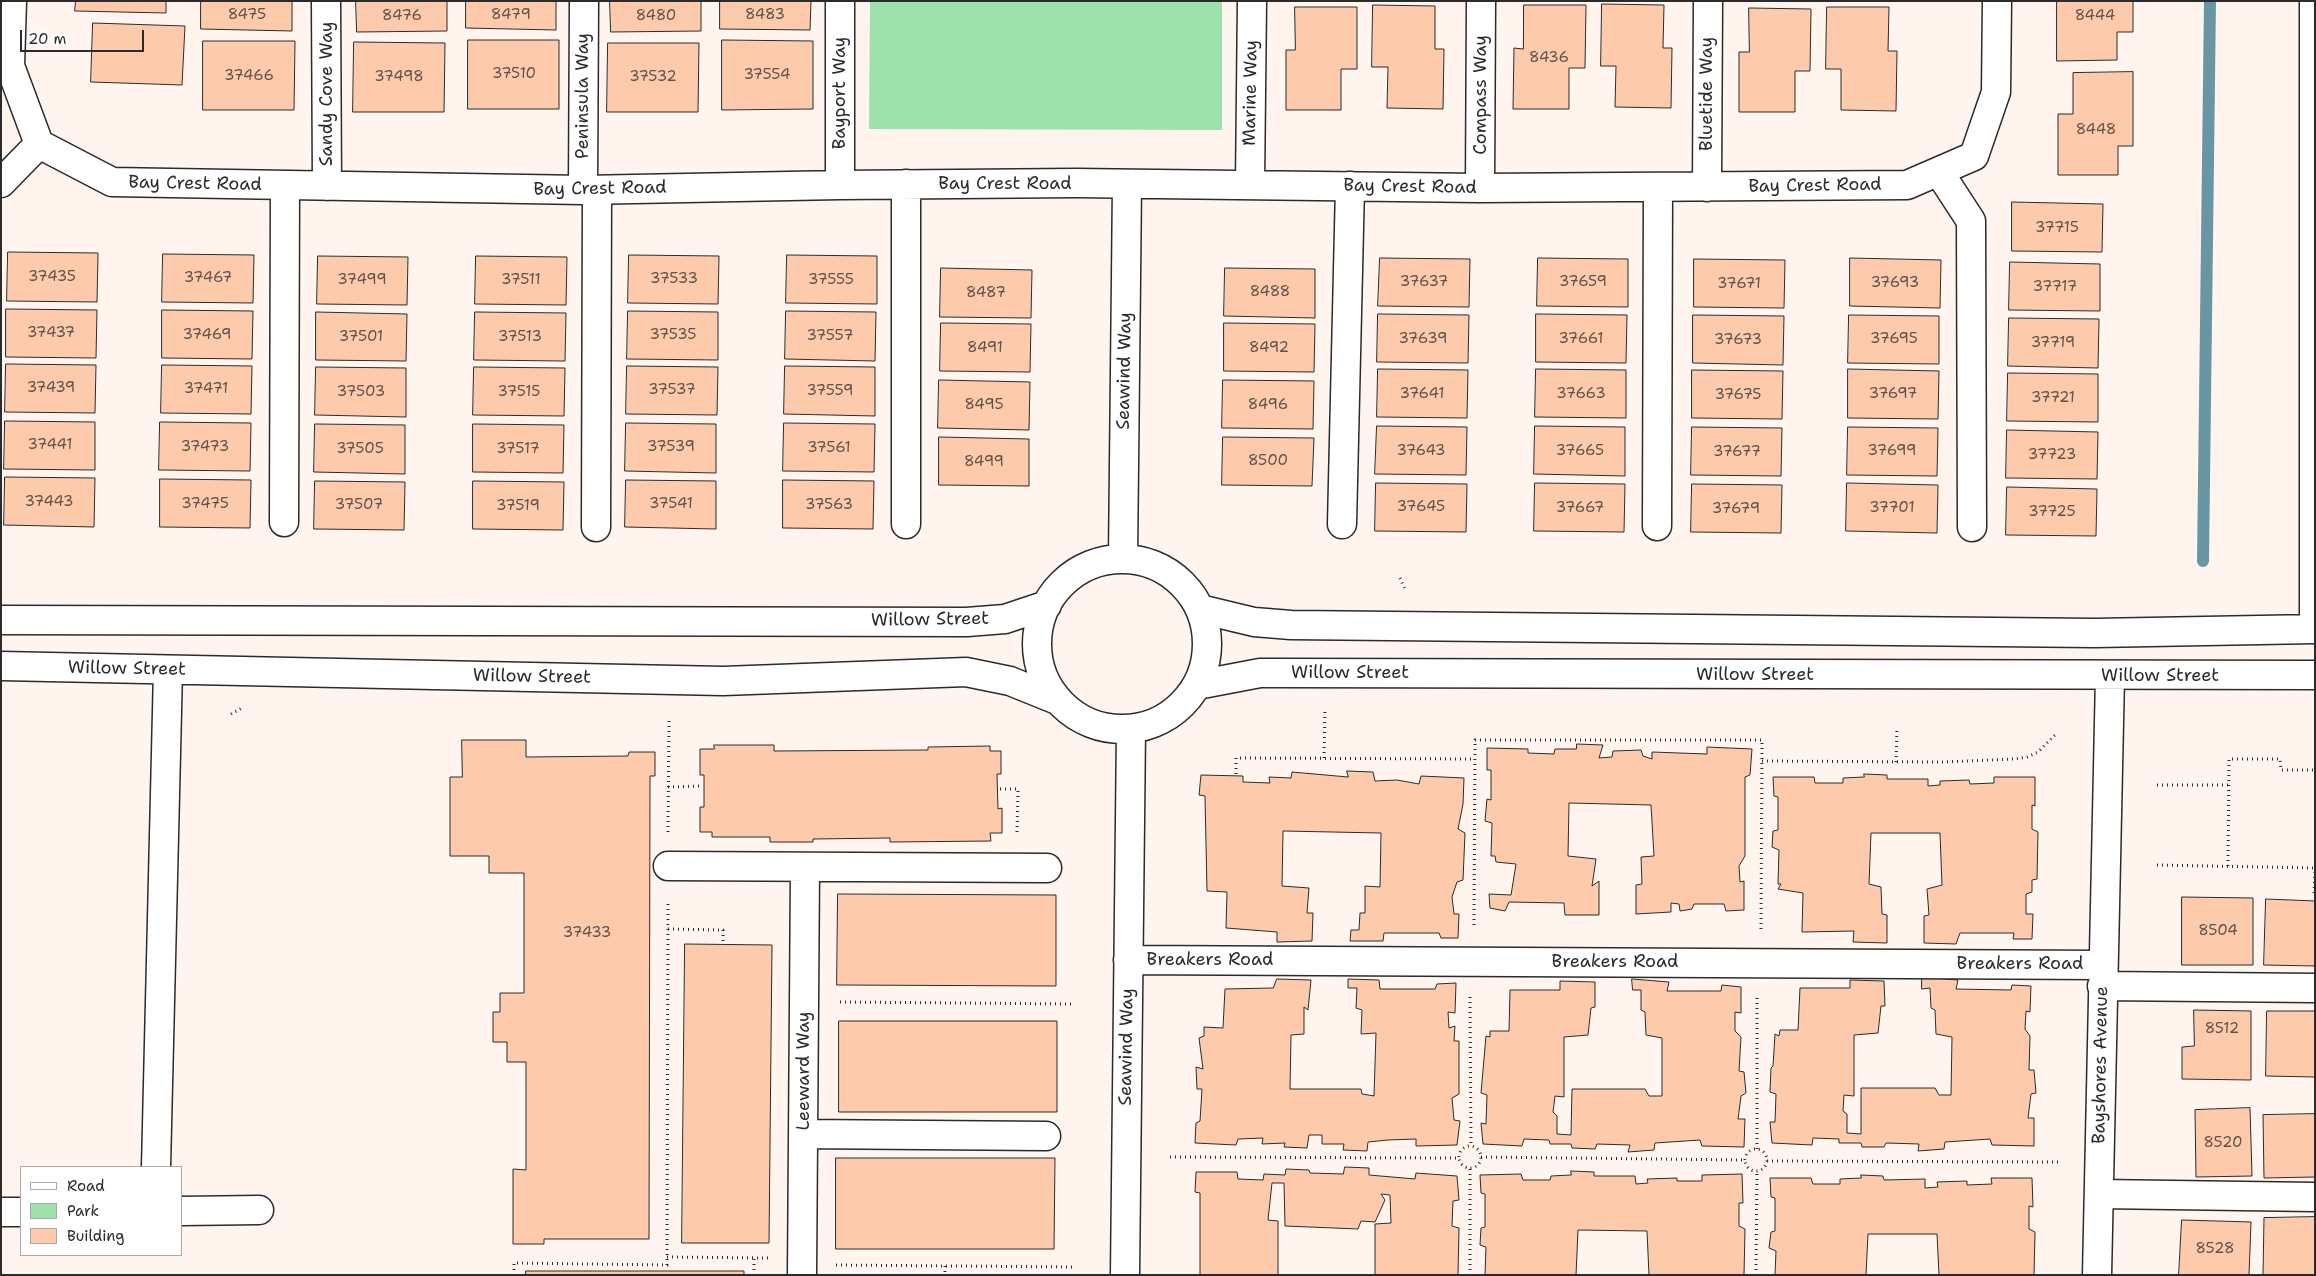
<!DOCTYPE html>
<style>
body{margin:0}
#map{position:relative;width:2316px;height:1276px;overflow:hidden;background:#fff5ee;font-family:"Shantell Sans",sans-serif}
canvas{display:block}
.frame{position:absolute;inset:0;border:2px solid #2b2b2b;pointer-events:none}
.legend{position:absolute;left:20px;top:1166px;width:162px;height:90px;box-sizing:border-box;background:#fff;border:1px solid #aaa;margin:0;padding:6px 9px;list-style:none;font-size:15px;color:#2b2b2b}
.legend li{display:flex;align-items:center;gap:10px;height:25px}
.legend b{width:25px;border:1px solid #aaa}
.scale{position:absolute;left:20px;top:30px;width:124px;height:22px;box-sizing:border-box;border:2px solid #2b2b2b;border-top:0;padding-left:6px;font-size:15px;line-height:18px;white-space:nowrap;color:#2b2b2b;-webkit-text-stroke:4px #fff;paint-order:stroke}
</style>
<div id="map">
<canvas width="2316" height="1276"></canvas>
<div class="frame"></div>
<ul class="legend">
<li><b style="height:6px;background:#fff"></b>Road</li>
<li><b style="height:14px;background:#9fe1ac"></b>Park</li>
<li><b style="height:14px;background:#fdcbac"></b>Building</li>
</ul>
<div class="scale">20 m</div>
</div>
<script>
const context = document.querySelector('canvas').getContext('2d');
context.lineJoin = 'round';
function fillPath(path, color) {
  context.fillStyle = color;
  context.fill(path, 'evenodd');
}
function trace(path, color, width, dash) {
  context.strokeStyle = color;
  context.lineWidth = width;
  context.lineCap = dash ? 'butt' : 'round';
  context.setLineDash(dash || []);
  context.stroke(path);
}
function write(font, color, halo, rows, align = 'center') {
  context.font = font + ' "Shantell Sans",sans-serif';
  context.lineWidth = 4;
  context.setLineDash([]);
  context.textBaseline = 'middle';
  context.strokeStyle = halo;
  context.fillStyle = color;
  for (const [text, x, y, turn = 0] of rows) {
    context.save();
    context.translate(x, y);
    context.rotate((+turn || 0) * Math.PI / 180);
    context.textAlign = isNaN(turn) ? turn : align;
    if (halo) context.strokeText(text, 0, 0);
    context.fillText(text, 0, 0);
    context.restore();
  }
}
const green = new Path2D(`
 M870,1H1222V130L869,129Z`);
const stream = new Path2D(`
 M2203,561L2210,1`);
const building = new Path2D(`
 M76,1H166V13L75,11Z
 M201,1H292V31L201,29Z
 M356,1H447V31L357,32Z
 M466,1H556V30L466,28Z
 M610,1H701V31L611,32Z
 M720,1H811L810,30L720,29Z
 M2057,1H2133V32H2117V60L2057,61Z
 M1602,4L1664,5L1663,48H1672L1671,108L1615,107L1616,66H1601Z
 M1373,5L1435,6V49H1444L1443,109L1387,108L1388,67H1372Z
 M1524,5H1586L1585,68H1569V109H1513L1514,48L1523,49Z
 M1295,7H1357V69H1341V110H1286V50H1295Z
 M1827,7H1889L1888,51H1897L1896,111L1841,110V69H1826Z
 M1749,8L1811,9L1810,71H1795V112H1739V52H1749Z
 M93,23L185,26L182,85L91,82Z
 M468,40H559V109H468Z
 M722,40L813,41V109L722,110Z
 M203,41H295L294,110H203Z
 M354,42L445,43L444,112H353Z
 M608,43H699L698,112H607Z
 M2133,72V146H2118V175H2058V114H2073V73Z
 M2012,202L2103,204L2102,252L2012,251Z
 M8,252L98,253L97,302L7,301Z
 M163,254L254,255L253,303L162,302Z
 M629,255L719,256L718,304L628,303Z
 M787,255L877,256V304L786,303Z
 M318,256L408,257L407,305L317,304Z
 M476,256L567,257L566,305L475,304Z
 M1380,258L1470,259L1469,307L1378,306Z
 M1538,258L1628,259V307L1537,306Z
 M1850,258L1941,260L1940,308L1850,306Z
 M1694,259L1785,260L1784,308L1694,307Z
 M2010,262L2100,264V311L2009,310Z
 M941,268L1032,270L1031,318L940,317Z
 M1225,268L1315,269V318L1224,316Z
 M6,309L97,310L96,358L6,357Z
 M162,310L253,311L252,359L162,358Z
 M628,311L718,312V360L627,359Z
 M786,311L876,312L875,361L785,359Z
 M316,312L407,314L406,361L316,360Z
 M475,312L566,313L565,361L474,360Z
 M1378,314L1469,315L1468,363L1377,362Z
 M1536,314L1627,315L1626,363L1536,362Z
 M1693,315L1784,316L1783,365L1693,363Z
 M1849,315L1939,316V364L1848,363Z
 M2009,318L2099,319L2098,368L2008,366Z
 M941,323L1031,324L1030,372L940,371Z
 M1224,323L1315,324L1314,372L1224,371Z
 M6,364L96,365L95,413L5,412Z
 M162,365L252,366L251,414L161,413Z
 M627,366L718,367L717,415L626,414Z
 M785,366L875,367V416L784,414Z
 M316,367L406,368V417L315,415Z
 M474,367L565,368L564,416L473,415Z
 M1378,369L1468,370L1467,418L1377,417Z
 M1536,369L1626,370V418L1535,417Z
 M1848,369L1939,371L1938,419L1848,418Z
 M1692,370L1783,371L1782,419L1692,418Z
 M2008,373L2098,374V422L2007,421Z
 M939,380L1030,382L1029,430L938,428Z
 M1223,380L1314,381L1313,429L1222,428Z
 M5,421L95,422V470L4,469Z
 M160,422L251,423L250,471L159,470Z
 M626,423L716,424V473L625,471Z
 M784,423L875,424L874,472L783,471Z
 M315,424L405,425V474L314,472Z
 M473,424L564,425L563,473L473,472Z
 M1377,426L1467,427L1466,475L1375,474Z
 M1535,426L1625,427V476L1534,474Z
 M1692,427L1782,428L1781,476L1691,475Z
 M1848,427L1938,428L1937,476L1847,475Z
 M2007,430L2098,432L2097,479L2006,478Z
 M939,437L1029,439V486L939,485Z
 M1223,437L1314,438L1312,486L1222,485Z
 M5,477L95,478L94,527L4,525Z
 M160,479L251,480L250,528L160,527Z
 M626,480L716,481V529L625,527Z
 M783,480L874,481L873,529L783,528Z
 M315,481L405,482L404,530L314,529Z
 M473,481L564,482L563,530L473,529Z
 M1376,483L1467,484L1466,532L1375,531Z
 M1535,483L1625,484L1624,532L1534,531Z
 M1847,483L1938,485L1937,533L1846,531Z
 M1692,484L1782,485L1781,533L1691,532Z
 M2007,487L2097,489L2096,536L2006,535Z
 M462,740H526V757L628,756L629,752H655V776H650L649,1239H544V1244H513V1169L526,1170V1062H507V1042H493V1012H500V993H524V873H489V856H450V777H462Z
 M1577,744L1603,745L1599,758L1612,757L1613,751L1641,750L1643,756L1652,759V752L1707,754V747L1752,749L1750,775L1745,777V856L1739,866L1740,882L1744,881V910L1726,911L1724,904H1694L1692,909L1680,911L1679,904L1671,903V912L1636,914V885L1642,884L1641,857L1654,856L1651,805L1569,803L1568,856L1596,859L1592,886L1599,881V915H1565L1564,903L1509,902L1505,911L1490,908L1489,894L1511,895L1516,864L1496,862L1495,856H1491L1492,823L1485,821L1487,799L1491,800V770H1487V748L1528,749V753L1554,754L1555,749H1576Z
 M714,745H774V751L928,750V747L990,746V751H1001V774H997L998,809L1002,808V833H990L991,841L890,842V838L813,839V842H770V837H712V832H700V807H704V775H700V749H714Z
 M1347,771L1373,772L1375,781L1397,780L1419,784L1421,776L1464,778L1463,804L1458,829L1465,833L1463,880L1457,882L1452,897L1454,914H1459L1458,938H1441L1439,933H1384L1383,941H1350L1351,930H1359L1360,913H1365V886L1380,887L1381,833L1283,831L1282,886L1309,888L1307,913H1313L1312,941L1277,942V932L1226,928L1227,892L1207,891L1205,796L1199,795L1201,775L1243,776V782L1270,783L1269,777L1291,778L1292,772L1348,777Z
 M1864,774L1887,775V779H1928V786L1940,785V781L1969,780L1970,784L1994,783V777H2035V806L2032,805V829L2038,832L2037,879L2032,880V892L2026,894V914H2033L2032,939H2013L2014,933H1960L1956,944L1924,943V916L1929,915L1927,889L1942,885L1940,833H1871L1869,884L1881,887L1882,914L1887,915V943L1853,942L1854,931L1802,932L1803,893L1778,889L1781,884H1778L1779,850L1772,847L1773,831L1778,830V797L1774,796L1773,777H1814L1815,783H1843V778L1864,777Z
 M838,894L1056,895V986L837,985Z
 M2182,897L2253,898V965H2182Z
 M2266,899L2315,901V966L2264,965Z
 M685,944L772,945L769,1243H682Z
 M1922,977L1958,980L1956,989L2011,990L2012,985L2031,986L2030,1012L2026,1011L2025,1029L2030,1036L2029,1070H2034L2036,1093L2031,1094L2028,1118H2034V1146L1992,1145L1990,1139L1945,1142L1944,1149L1918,1151L1919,1144L1886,1143L1884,1147H1862L1861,1143H1839V1139L1813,1138L1812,1145L1772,1143L1770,1122H1775L1776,1094L1770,1092L1771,1068L1773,1066L1775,1034L1779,1036L1780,1030H1798L1800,988H1850V980L1884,981L1885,1006H1881L1878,1033L1854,1035V1096L1844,1095L1843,1111L1847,1114V1133L1861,1134V1088H1935L1939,1095H1951L1952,1037L1936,1034L1935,1010L1931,1008L1930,988L1922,989Z
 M1277,979L1311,980L1308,1010L1304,1007V1034L1291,1035L1290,1089H1361L1362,1094L1374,1096L1376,1033L1361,1034L1362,1010L1356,1008L1357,988H1348V979L1379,980L1380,989H1435L1437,984L1456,983L1455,1013L1448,1012L1449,1028L1455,1026L1454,1041H1459V1094L1452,1098L1454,1120L1460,1121L1457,1145L1416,1146V1139L1388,1140L1368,1142L1367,1151L1343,1150L1344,1144H1322V1135H1309L1307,1148L1284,1147L1285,1143L1262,1144L1263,1138L1238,1139L1236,1145L1195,1143L1196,1123L1200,1121L1202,1089H1197L1196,1067L1203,1069L1199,1038L1204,1036V1027L1223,1028L1225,989L1273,988Z
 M1632,979L1669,982L1667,991H1721L1722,985L1741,987V1013L1735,1012V1031L1741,1037L1739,1071L1744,1072L1746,1093L1741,1096L1738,1119H1745L1744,1147L1702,1146L1700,1140L1655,1143L1654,1150L1628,1152L1630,1145L1597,1144L1595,1149L1572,1148L1571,1144H1550L1549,1140L1524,1139L1522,1146L1483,1144L1481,1123L1486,1124L1487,1095L1481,1093L1486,1036L1490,1037V1031H1509L1510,990H1560V981L1595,982V1007L1591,1008L1588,1035L1564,1037V1097L1555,1096L1553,1112L1557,1116V1134L1571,1135L1572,1089H1645L1649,1096H1662V1038L1646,1035L1645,1012L1641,1010V990H1633Z
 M2194,1010L2251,1011V1080L2182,1079V1047L2194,1046Z
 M2267,1011H2315V1077L2266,1076Z
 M839,1021H1057V1112H839Z
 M2250,1108L2252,1176L2196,1177L2195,1110Z
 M2315,1114V1177L2264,1178L2263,1115Z
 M836,1158H1055L1054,1249H836Z
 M1345,1167L1369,1168V1175L1415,1179L1416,1173L1457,1176L1459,1200L1453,1201L1452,1226L1459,1228L1458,1275H1375V1224L1391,1223L1390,1195L1381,1194L1385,1200L1375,1222L1361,1221L1358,1229L1285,1226L1284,1183H1272L1268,1220L1278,1221V1275H1200V1193L1195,1192L1196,1172H1237L1238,1179L1263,1180L1264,1174L1285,1175L1286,1169L1309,1170L1310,1173L1343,1174Z
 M1571,1171L1594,1172V1176H1635L1636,1184L1648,1183L1647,1179L1677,1178V1181H1702V1175L1742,1174L1743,1203H1739V1226L1745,1229L1744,1275H1649L1647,1231L1578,1230L1576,1275H1485L1486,1247L1480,1245L1481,1228L1485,1227V1194L1481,1193L1480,1175L1521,1174L1523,1180H1550L1551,1176L1571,1175Z
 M1861,1175L1883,1176L1884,1180L1925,1179V1188L1938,1187L1937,1182L1967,1181V1185L1992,1184L1991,1178H2032L2033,1207L2029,1206V1229L2035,1232L2034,1275H1939L1937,1234H1868L1866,1275H1775L1776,1251L1769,1248L1771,1232L1775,1231V1198L1771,1197L1770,1178H1811L1813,1184H1840V1179L1861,1178Z
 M2315,1217V1275H2263L2264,1218Z
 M2182,1220L2251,1222L2249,1275H2179Z
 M526,1271H744V1275H526Z`);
const path = new Path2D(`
 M1400,578L1406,591
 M231,714L244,707
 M1324,758L1325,709
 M1762,761L1943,762L2014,759L2027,757L2038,752L2057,733
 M1896,762L1897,728
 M1236,774V758L1475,759
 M2157,785H2229
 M668,787L701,786
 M1000,789H1018L1017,833
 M668,832L669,721
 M2157,865L2315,868
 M2228,866L2229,759H2280L2281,770H2315
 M2314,893L2315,871
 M1474,925L1475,740H1762L1761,929
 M668,929L723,930V942
 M1470,997L1471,1146
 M840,1002L1075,1004
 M1459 1157a11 11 0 1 1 22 0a11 11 0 1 1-22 0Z
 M1757,1149V998
 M1745 1160a11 11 0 1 1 22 0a11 11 0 1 1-22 0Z
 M1170,1157L1459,1158
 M1481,1157L1745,1160
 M1767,1161L2059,1162
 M667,1257L768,1258
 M836,1265L1073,1267
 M945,1266V1275
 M514,1275V1263L667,1265L668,901
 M754,1275V1258
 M1470,1275V1168
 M1756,1275L1757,1170`);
const minor = new Path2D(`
 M12,1L10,66L39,144
 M326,1L327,186
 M2314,1V629
 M39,144L112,182L583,190L840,185L1076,183L1480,188L1907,185L1974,156L1996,92L1997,1
 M1939,172L1971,221L1972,527
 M1,183L39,144
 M906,184V524
 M1250,184L1252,1
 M840,185V1
 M1707,187L1708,1
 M1480,188L1481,1
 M583,190L584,1
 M284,522L285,186
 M1342,524L1350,186
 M1657,526L1658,188
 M596,527L597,190
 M1123,558L1127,184
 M1037 644a85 85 0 1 1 170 0a85 85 0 1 1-170 0Z
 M1200,609L1254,622L1291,625L2095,633L2315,629
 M1,620L967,622L1005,619L1047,605
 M1,666L723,681L966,672L1010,681L1057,700
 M1197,685L1260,673H1282L2315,675
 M668,866L1047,868
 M1128,960L2103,965
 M2102,986L2315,988
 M803,1134L1046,1136
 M156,1167L168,670
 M2099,1194L2315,1197
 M181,1211L259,1210
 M1,1212H21
 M802,1275L805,868
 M1125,1275L1131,729
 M2097,1275L2110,676`);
const numberNames = [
 ["8475",247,15],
 ["8479",511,15],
 ["8483",765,15],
 ["8476",402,16],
 ["8480",656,16],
 ["8444",2095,16],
 ["8436",1549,58],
 ["37510",514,74],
 ["37554",767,75],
 ["37466",249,76],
 ["37498",399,77],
 ["37532",653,77],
 ["8448",2096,130],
 ["37715",2057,228],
 ["37435",52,277],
 ["37467",208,278],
 ["37533",674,279],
 ["37499",362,280],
 ["37511",521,280],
 ["37555",831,280],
 ["37637",1424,282],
 ["37659",1583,282],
 ["37693",1895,283],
 ["37671",1739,284],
 ["37717",2055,287],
 ["8488",1270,292],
 ["8487",986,293],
 ["37437",51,333],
 ["37469",207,335],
 ["37535",673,335],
 ["37557",830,336],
 ["37501",361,337],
 ["37513",520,337],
 ["37639",1423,339],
 ["37661",1581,339],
 ["37695",1894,339],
 ["37673",1738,340],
 ["37719",2053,343],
 ["8491",985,348],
 ["8492",1269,348],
 ["37439",51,388],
 ["37471",206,389],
 ["37537",672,390],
 ["37559",830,391],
 ["37503",361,392],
 ["37515",519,392],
 ["37641",1422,394],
 ["37663",1581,394],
 ["37697",1893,394],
 ["37675",1738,395],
 ["37721",2053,398],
 ["8495",984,405],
 ["8496",1268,405],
 ["37441",50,445],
 ["37473",205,447],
 ["37539",671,447],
 ["37561",829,448],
 ["37505",360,449],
 ["37517",518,449],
 ["37643",1421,451],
 ["37665",1580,451],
 ["37699",1892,451],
 ["37677",1737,452],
 ["37723",2052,455],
 ["8500",1268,461],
 ["8499",984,462],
 ["37443",49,502],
 ["37475",205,504],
 ["37541",671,504],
 ["37507",359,505],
 ["37563",829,505],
 ["37519",518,506],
 ["37645",1421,507],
 ["37667",1580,508],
 ["37701",1892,508],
 ["37679",1736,509],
 ["37725",2052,512],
 ["8504",2218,931],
 ["37433",587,933],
 ["8512",2222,1029],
 ["8520",2223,1143],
 ["8528",2215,1249]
];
const streetNames = [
 ["Bayport Way",840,93,-90],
 ["Marine Way",1251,93,-89],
 ["Sandy Cove Way",327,94,-90],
 ["Bluetide Way",1707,94,-90],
 ["Compass Way",1481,95,-90],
 ["Peninsula Way",583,96,-90],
 ["Bay Crest Road",195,184,1],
 ["Bay Crest Road",1005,184],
 ["Bay Crest Road",1815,186,-1],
 ["Bay Crest Road",1410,187,1],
 ["Bay Crest Road",600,189,-1],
 ["Seawind Way",1125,371,-89],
 ["Willow Street",930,620,-1],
 ["Willow Street",127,669,1],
 ["Willow Street",1350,673],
 ["Willow Street",1755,675],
 ["Willow Street",2160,676],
 ["Willow Street",532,677,1],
 ["Breakers Road",1210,960],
 ["Breakers Road",1615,962],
 ["Breakers Road",2020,964],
 ["Seawind Way",1127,1047,-89],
 ["Bayshores Avenue",2101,1065,-89],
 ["Leeward Way",804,1071,-90]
];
fillPath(green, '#9fe1ac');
trace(stream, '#6896a2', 12);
fillPath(building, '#fdcbac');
trace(building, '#2b2b2b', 1);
trace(minor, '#2b2b2b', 31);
trace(path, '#2b2b2b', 3, [1, 4]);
trace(minor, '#fff', 28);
write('15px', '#60534b', null, numberNames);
write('18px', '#2b2b2b', '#fff', streetNames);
</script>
